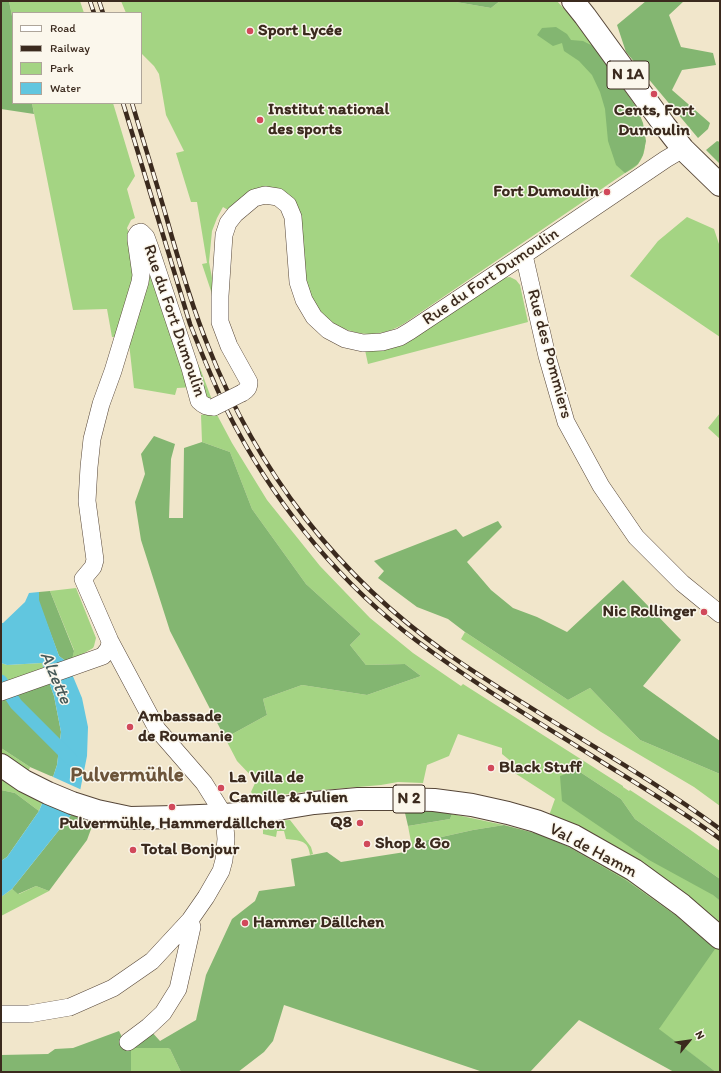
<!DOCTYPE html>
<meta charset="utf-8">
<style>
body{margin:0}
#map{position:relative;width:721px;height:1073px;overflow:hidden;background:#f1e6cb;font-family:Itim,sans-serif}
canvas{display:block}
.frame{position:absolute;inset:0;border:2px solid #3b2a1e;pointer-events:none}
.legend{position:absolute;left:12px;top:12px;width:130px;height:92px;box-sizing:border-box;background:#fbf7ec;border:1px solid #aea59a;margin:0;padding:5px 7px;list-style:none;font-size:12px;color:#3b2a1e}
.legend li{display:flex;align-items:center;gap:8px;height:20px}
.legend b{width:20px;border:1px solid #aea59a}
.north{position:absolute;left:669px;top:1021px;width:40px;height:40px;-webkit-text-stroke:3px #fbf7ec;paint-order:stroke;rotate:61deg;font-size:11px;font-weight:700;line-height:16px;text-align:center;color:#3b2a1e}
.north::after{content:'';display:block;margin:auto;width:14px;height:18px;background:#3b2a1e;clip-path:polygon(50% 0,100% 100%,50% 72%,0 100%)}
</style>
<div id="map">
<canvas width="721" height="1073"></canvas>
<div class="frame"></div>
<ul class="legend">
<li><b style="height:5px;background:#fff"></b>Road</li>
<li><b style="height:5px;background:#3b2a1e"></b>Railway</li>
<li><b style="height:11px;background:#a4d483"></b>Park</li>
<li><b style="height:11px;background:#61c6df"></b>Water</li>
</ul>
<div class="north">N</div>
</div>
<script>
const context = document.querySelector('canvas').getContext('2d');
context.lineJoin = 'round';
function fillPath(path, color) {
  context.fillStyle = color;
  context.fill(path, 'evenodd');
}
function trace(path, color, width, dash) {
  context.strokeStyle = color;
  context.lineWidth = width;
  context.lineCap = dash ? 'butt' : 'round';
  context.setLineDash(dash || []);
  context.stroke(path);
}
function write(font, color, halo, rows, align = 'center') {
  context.font = font + ' Itim,sans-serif';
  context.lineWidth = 3;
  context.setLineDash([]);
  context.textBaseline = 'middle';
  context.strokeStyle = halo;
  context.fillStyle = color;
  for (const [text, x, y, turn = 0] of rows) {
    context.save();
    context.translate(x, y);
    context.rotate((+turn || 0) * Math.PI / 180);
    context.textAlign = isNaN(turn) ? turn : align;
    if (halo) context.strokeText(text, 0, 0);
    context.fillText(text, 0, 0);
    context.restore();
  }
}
const green = new Path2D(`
 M9,1H80L84,13H13V21Z
 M121,1H450L491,8L500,1H557L576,22L637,108C644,125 651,148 638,164C635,168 629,171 625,173L405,323C397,328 388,332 379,333C358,337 333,327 320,311C316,307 314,302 311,297L281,191L228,210L223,207L217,218L212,231L209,262L215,294V303L202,264L207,263L197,202H191L176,153L184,151L166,115L159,74L154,66L142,54L141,50V13H126Z
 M32,103H113L135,176L127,189L135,218L131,220L127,228L136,250V240L191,352L200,368L212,400L204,397L195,387L177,388L175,395L134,388L129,343L122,337H112L107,309L73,310Z
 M687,217L714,229L720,247V337L630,276L658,241Z
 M510,277L516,280L520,285L528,322L368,364L365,350L503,278Z
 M215,411L232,443L267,500L320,566L370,618L413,653L461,686L463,684L623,786V787L629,791L630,790L689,829L720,851V879L635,819L621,799L577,770L720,901V1072H716L659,1030L674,914L626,880L569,847L542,835L555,799L510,770L513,763L502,754V748L458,734L449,756L427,765L423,783L398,782L381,785L311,791L256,798L251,792L256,781L237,761L225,738L267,715L263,699L302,685L367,695L421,676L405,664L366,665L350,645L361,634L306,584L252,509L230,452L202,442L201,415L209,414Z
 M720,413V439L708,428Z
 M76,588L96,638L94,646L93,648L72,660L74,650L50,591Z
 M465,632L568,700L590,688L640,740L720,774V806L694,787L601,732L461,639Z
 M1,663L7,665L42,663L44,670L1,684Z
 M1,748L30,767L22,790L42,803L39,811L15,793L1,790Z
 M452,814L504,825L473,830L419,842L412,847L408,826L450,819Z
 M290,820L308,843L311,847L313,854L310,855C308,839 299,841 286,839L284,831H277L276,837L263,834V830L269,826L276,821Z
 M36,886L49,891L1,916V897L12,889L19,894Z
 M130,1048H167L170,1049L181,1072H131Z`);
const forest = new Path2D(`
 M1,1H9L13,21V103H32L34,114L1,109Z
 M450,1H500L491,8Z
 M646,1H684L669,15L681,47L713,53L716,65L682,70L672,90L710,123L708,129L698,138L626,52L617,25Z
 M556,27L567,34L571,40L583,41L593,46L637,108L643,123L646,141L643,155L638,164L625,173L616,165L608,141L605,109L600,92L592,75L579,61L564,51L562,43L553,46L537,35L542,28Z
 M717,141L720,142V164L706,150Z
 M154,436L175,444L171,459L169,518H183L184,448L202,442L230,452L252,509L306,584L361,634L350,645L366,665L405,664L421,676L367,695L302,685L263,699L267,715L225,738L170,631L141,540L135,502L145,474L141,454Z
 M498,521L502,527L467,562L491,590L513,608L537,617L567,632L623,580L681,640L643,686L720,741V774L640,740L590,688L568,700L465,632L448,619L417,607L378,578L384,571L374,561L456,529L463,537Z
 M50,591L74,651L72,660L67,662L59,656L38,600L39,592Z
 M49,682L54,696L61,732L57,765L53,777L30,767L1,748V699Z
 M577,770L621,799L635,819L720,879V901L713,895L649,860L562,801L560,776Z
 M1,790L15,793L39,811L7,857L1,861Z
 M420,811H436L452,814L450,819L408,826L405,813Z
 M71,815L94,821L87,840L49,891L36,886L18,894L12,889Z
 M504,825L542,835L569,847L626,880L674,914L715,949L659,1029L716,1072H674L579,1020L530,1072H483L284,1005L273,1041L264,1052L238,1072H181L170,1049L167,1048H131V1072H1V1055L48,1054L55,1049L73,1048L119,1031L126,1045L150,1030L160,1041L196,1020L206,975L232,919L255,901L259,891L295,886L291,859L327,852L341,862L405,852L419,842L473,830Z`);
const water = new Path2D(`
 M39,592V600L59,656L67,662L82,698L88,727L87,756L80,791L71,815L12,889L1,897V861L7,857L39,811L53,777L57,765L61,732L54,696L42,663L7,665L1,663V623H3L25,602L29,593Z`);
const pier = new Path2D(`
 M51,776L82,790L73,815L40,802Z`);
const canal = new Path2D(`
 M1,681L16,704L71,759`);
const minor = new Path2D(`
 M524,255L547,356L566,422L601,486L636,537L682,583L720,614
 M242,393C247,390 249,388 249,382L229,346L220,322V296L224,235L228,223L235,214L254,198L265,195L278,197L288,205L293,217L298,282L304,300L314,317L328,330L345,339L363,343L382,342L400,337L410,331L524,255L666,159L683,149
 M1,692L103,656L109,648L110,641
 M1,1014H29L70,1007L113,988L152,961L190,920L206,897L221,871L224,860L226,839L224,815L204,783L157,729L110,641L83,579L93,567L95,560L87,501L89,467L92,439L101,404L113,371L140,282L141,275L136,240V236L138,233L141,232L146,237L150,248L190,368L199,401C204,406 207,407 214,407
 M128,1042L148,1027L163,1013L178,989L192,927L190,920`);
const major = new Path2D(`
 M573,1L585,16L665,126L683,149L720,185
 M1,765L24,781L48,793L72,803L97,811L130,818L175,817L224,815L253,813L314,803L358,799H398L434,800L472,805L508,813L536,821L574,836L634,870L682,905L720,938`);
const rail = new Path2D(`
 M90,1L94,13
 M99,1L103,13
 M123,103L190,324C204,359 218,395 236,428C280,510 343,586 417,641C476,685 540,723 602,762C642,787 682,811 720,839
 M132,103C143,140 155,178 166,216C178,259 191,304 208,346C257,471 338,577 448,654C537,716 633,765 720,829`);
const minorBridge = new Path2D(`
 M214,407L242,393`);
const markers = [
 [250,31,4,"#d1495b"],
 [654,94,4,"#d1495b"],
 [260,120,4,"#d1495b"],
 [607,192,4,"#d1495b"],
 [704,612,4,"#d1495b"],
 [130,727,4,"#d1495b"],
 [491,768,4,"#d1495b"],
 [221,788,4,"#d1495b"],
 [172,807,4,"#d1495b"],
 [360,823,4,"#d1495b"],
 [367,844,4,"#d1495b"],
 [133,850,4,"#d1495b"],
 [245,923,4,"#d1495b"]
];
const shields = [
 [628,75,42],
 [409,799,32]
];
const shieldNames = [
 ["N 1A",628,75],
 ["N 2",409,799]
];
const poiNames = [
 ["Sport Lycée",258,31],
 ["Institut national",268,110],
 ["des sports",268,130],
 ["Cents, Fort",654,111,"center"],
 ["Dumoulin",654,131,"center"],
 ["Fort Dumoulin",599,192,"right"],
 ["Nic Rollinger",696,612,"right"],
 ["Ambassade",138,717],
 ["de Roumanie",138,737],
 ["Black Stuff",499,768],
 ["La Villa de",229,778],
 ["Camille & Julien",229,798],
 ["Q8",352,823,"right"],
 ["Pulvermühle, Hammerdällchen",172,824,"center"],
 ["Shop & Go",375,844],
 ["Total Bonjour",141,850],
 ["Hammer Dällchen",253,923]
];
const streetNames = [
 ["Rue du Fort Dumoulin",491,277,-34],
 ["Rue du Fort Dumoulin",174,321,71],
 ["Rue des Pommiers",549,354,75],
 ["Val de Hamm",593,851,28]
];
const waterNames = [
 ["Alzette",55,678,67]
];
const districtNames = [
 ["Pulvermühle",127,776]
];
fillPath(green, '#a4d483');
fillPath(forest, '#83b671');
fillPath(water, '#61c6df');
fillPath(pier, '#f1e6cb');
trace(canal, '#61c6df', 13);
trace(minor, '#564638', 18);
trace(major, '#564638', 24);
trace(minor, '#fff', 17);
trace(major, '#fff', 22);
trace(rail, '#3b2a1e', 4.5);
trace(rail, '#fbf7ec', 3, [9]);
trace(minorBridge, '#564638', 18, []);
trace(minorBridge, '#fff', 17);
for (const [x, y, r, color] of markers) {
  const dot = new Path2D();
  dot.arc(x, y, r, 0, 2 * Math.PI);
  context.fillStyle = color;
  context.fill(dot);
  trace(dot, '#fbf7ec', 1.5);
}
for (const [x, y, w] of shields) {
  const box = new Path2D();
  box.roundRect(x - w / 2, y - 14, w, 28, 3);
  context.fillStyle = '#fbf7ec';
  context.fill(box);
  trace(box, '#3b2a1e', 1);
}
write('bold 16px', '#3b2a1e', null, shieldNames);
write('bold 17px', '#3b2a1e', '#fbf7ec', poiNames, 'left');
write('17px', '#3b2a1e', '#fbf7ec', streetNames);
write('italic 18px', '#465958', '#fbf7ec', waterNames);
write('bold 21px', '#6d553b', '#fbf7ec', districtNames);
</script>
